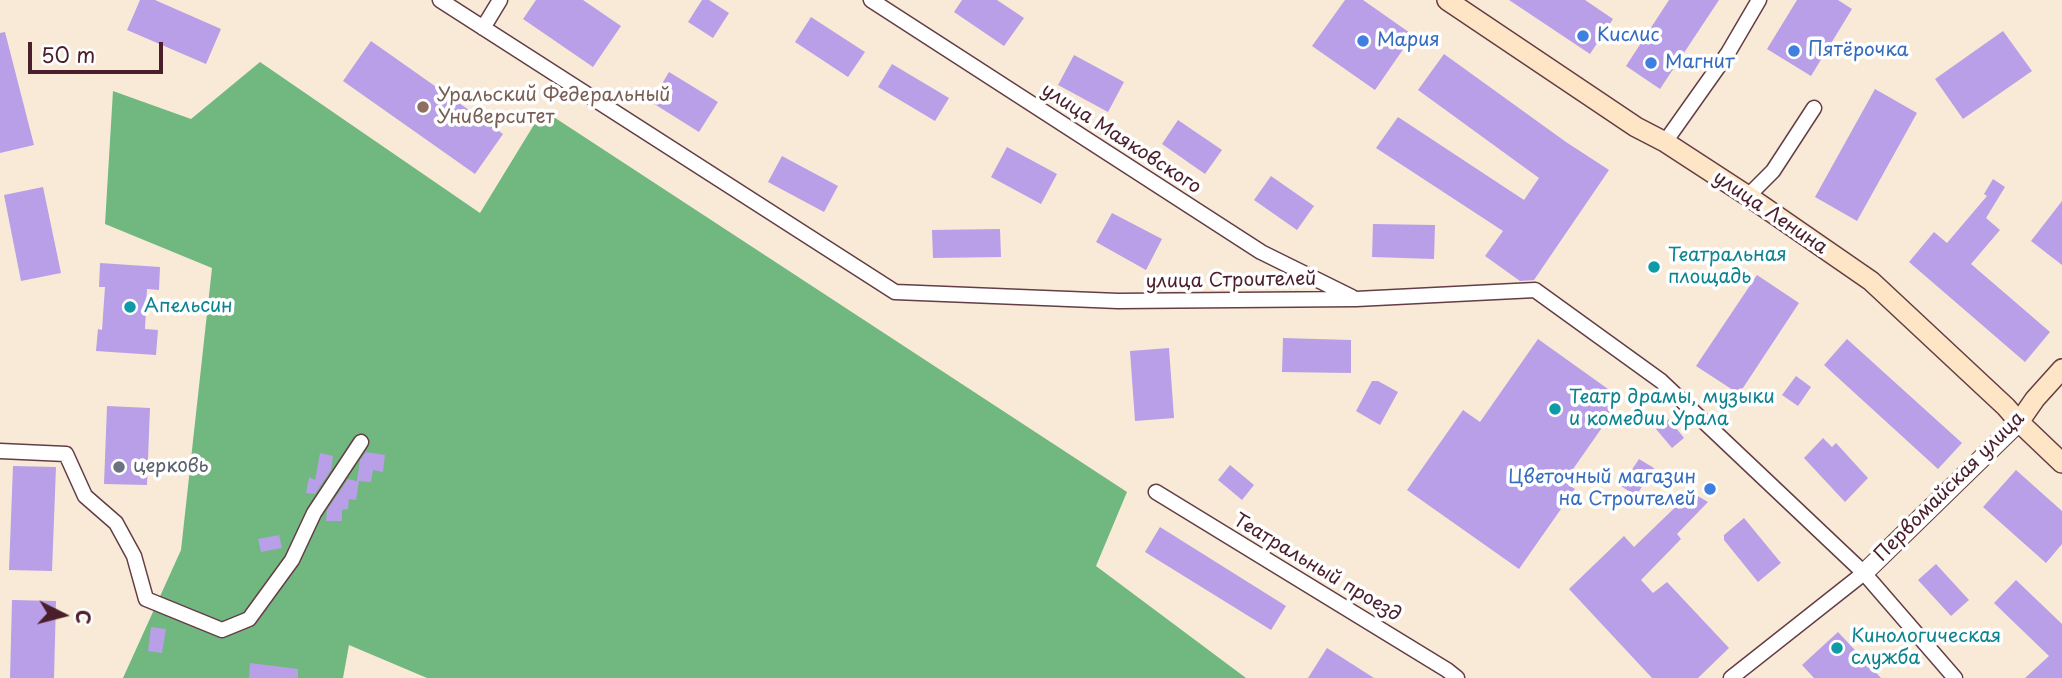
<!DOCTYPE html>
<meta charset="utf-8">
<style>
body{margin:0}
#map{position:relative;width:2062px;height:678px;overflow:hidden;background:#f8ead7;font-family:"Playpen Sans",sans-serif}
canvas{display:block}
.north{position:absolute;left:28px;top:580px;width:70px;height:70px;-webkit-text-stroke:5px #fff;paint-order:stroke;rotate:96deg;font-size:19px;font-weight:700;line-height:28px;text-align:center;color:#4a1f2b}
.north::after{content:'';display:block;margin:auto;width:24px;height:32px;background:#4a1f2b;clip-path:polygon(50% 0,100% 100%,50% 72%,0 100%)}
.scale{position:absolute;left:28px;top:42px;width:135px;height:32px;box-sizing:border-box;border:4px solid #4a1f2b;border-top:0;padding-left:9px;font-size:21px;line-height:24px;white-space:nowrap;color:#4a1f2b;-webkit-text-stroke:5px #fff;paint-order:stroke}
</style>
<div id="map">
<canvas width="2062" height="678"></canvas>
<div class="north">С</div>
<div class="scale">50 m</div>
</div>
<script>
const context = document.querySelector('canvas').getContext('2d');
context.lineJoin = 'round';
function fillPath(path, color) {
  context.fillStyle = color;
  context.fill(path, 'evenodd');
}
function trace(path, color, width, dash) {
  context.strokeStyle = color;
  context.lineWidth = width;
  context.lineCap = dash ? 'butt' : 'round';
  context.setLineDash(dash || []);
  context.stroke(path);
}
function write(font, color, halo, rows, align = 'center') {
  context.font = font + ' "Playpen Sans",sans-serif';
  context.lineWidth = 7;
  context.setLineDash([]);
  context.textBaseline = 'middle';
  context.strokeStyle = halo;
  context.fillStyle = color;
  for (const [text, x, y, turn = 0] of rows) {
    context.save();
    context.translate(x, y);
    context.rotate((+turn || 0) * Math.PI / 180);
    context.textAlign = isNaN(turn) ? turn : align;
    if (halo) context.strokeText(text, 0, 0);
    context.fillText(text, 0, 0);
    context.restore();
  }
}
const forest = new Path2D(`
 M260,62L480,213L543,110L1127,492L1096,566L1246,678H427L349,645L343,678H123L181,550L212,268L105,224L113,91L191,119Z`);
const building = new Path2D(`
 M140,0H155L221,29L206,64L127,30Z
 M536,0H583L621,26L593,67L523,19Z
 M702,0H709L729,13L713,38L688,22Z
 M962,0H997L1024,18L1004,46L954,12Z
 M1345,0H1363L1413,35L1375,90L1312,46Z
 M1509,0H1585L1613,19L1590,54Z
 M1669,0H1719L1660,89L1626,66Z
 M1797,0H1838L1852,9L1811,76L1767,49Z
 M811,17L865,52L848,77L795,42Z
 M2003,31L2032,71L1963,119L1935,79Z
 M5,32L34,145L0,153V33Z
 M371,41L503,134L475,174L343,81Z
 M1444,54L1566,142L1609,170L1534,280L1520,281L1485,256L1503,231L1376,148L1398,117L1524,200L1539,178L1418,90Z
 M1074,55L1124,82L1108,112L1058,85Z
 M892,64L949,98L935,121L878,87Z
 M669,72L718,102L699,132L651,102Z
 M1875,89L1917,113L1857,221L1815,197Z
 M1178,120L1222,150L1205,174L1162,144Z
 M1007,147L1057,174L1041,204L991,177Z
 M782,156L838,186L824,212L768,182Z
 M1271,176L1314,206L1297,230L1254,200Z
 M1993,179L2005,187L1986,218L2000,230L1971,264L2050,332L2025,362L1909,262L1934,232L1947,243L1987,196L1984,194Z
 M43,187L61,273L21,281L4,195Z
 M2062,201V265L2031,241Z
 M1112,213L1162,239L1146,270L1096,242Z
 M1373,224L1435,225L1434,259L1372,257Z
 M1000,229L1001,257L933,258L932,230Z
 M100,263L160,267L159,290L147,289L145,329L158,330L156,355L96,351L98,329L102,330L105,287H99Z
 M1757,275L1799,303L1739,394L1696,366Z
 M1283,338L1351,340V373L1282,372Z
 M1538,339L1622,399L1564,482L1575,489L1519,569L1407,490L1463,410L1480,422Z
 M1847,339L1962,443L1938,469L1824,365Z
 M1169,348L1174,418L1135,421L1130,351Z
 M1796,376L1811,387L1798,406L1782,395Z
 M1372,381H1378L1398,392L1380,425L1356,411Z
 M107,406L150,408L147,485L104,484Z
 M1669,419L1684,438L1672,448L1656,429Z
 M1823,438L1832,447L1836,443L1868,478L1845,502L1804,458Z
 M366,452L385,455L383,472L373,470L371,482L359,481L356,500L349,499L348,509L342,510V521H326L327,510L348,479L357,481L360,460Z
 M320,453L333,456L331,470L315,494L306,493L309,477L315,480Z
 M1639,459L1654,468L1636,496L1621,486Z
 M1230,465L1254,485L1242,500L1218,480Z
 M13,466L56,467L52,571L9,570Z
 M2016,470L2062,511V544L2046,563L1983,507Z
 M1691,492L1708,502L1677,534L1681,539L1641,580L1653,593L1667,582L1729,648L1698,678H1652L1569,589L1624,536L1634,547Z
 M1744,518L1781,563L1758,582L1724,540V535Z
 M1160,527L1286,606L1271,630L1145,552Z
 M279,535L282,548L261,552L258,539Z
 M1936,564L1969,600L1951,616L1918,580Z
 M2016,580L2062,624V678H2025L2049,656L1994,603Z
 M12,600L56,601L54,678H10Z
 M151,627L166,629L162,653L148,651Z
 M1838,632L1881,678H1814L1802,665Z
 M1327,648L1374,678H1308Z
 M250,663L298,669V678H249Z`);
const minor = new Path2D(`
 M440,0L895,292L1118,301L1356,299L1535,290L1661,381L1864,573L1955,678
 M871,0L1261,252L1352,297
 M483,28L500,0
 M1665,142L1728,53L1759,0
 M1748,196L1773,171L1814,108
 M0,451L66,454L85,496L116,523L134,556L146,599L222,630L249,619L292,560L314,513L361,442
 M1156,492L1447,670L1457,678
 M1731,678L1864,573`);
const tertiary = new Path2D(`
 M1864,573L2019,422`);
const secondary = new Path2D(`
 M1447,0L1636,127L1665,142L1748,196L1871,281L2006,407L2019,422L2062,463
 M2019,422L2035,399L2062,369`);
const markers = [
 [1583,36,7,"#3f7fe0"],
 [1363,41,7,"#3f7fe0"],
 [1794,51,7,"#3f7fe0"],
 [1651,63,7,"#3f7fe0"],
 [423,107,7,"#8d6e63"],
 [1654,267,7,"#0f9aa8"],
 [130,307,7,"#0f9aa8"],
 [1555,409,7,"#0f9aa8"],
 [119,467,7,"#6b7280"],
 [1710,489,7,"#3f7fe0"],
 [1837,648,7,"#0f9aa8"]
];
const shopNames = [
 ["Кислис",1597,36],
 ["Мария",1377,41],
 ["Пятёрочка",1808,51],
 ["Магнит",1665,63],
 ["Цветочный магазин",1696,478,"right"],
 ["на Строителей",1696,500,"right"]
];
const educationNames = [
 ["Уральский Федеральный",437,96],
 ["Университет",437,118]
];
const streetNames = [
 ["улица Маяковского",1121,139,33],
 ["улица Ленина",1770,213,34],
 ["улица Строителей",1231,281,-1],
 ["Первомайская улица",1950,487,-45],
 ["Театральный проезд",1317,568,31]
];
const cultureNames = [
 ["Театральная",1668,256],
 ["площадь",1668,278],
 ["Апельсин",144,307],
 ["Театр драмы, музыки",1569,398],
 ["и комедии Урала",1569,420],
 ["Кинологическая",1851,637],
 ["служба",1851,659]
];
const worshipNames = [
 ["церковь",133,467]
];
fillPath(forest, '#70b87f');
fillPath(building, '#b89fe7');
trace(minor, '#643d45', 17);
trace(tertiary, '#643d45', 20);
trace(secondary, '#643d45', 22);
trace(minor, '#fff', 14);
trace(tertiary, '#fff', 18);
trace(secondary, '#fde5c5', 19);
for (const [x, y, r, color] of markers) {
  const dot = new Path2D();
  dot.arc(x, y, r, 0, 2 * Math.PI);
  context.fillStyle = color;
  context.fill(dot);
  trace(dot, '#fff', 2.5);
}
write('19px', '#366cbe', '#fff', shopNames, 'left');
write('19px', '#785e54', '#fff', educationNames, 'left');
write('19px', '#4a1f2b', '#fff', streetNames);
write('19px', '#0d838f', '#fff', cultureNames, 'left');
write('19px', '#5b616d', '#fff', worshipNames, 'left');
</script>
